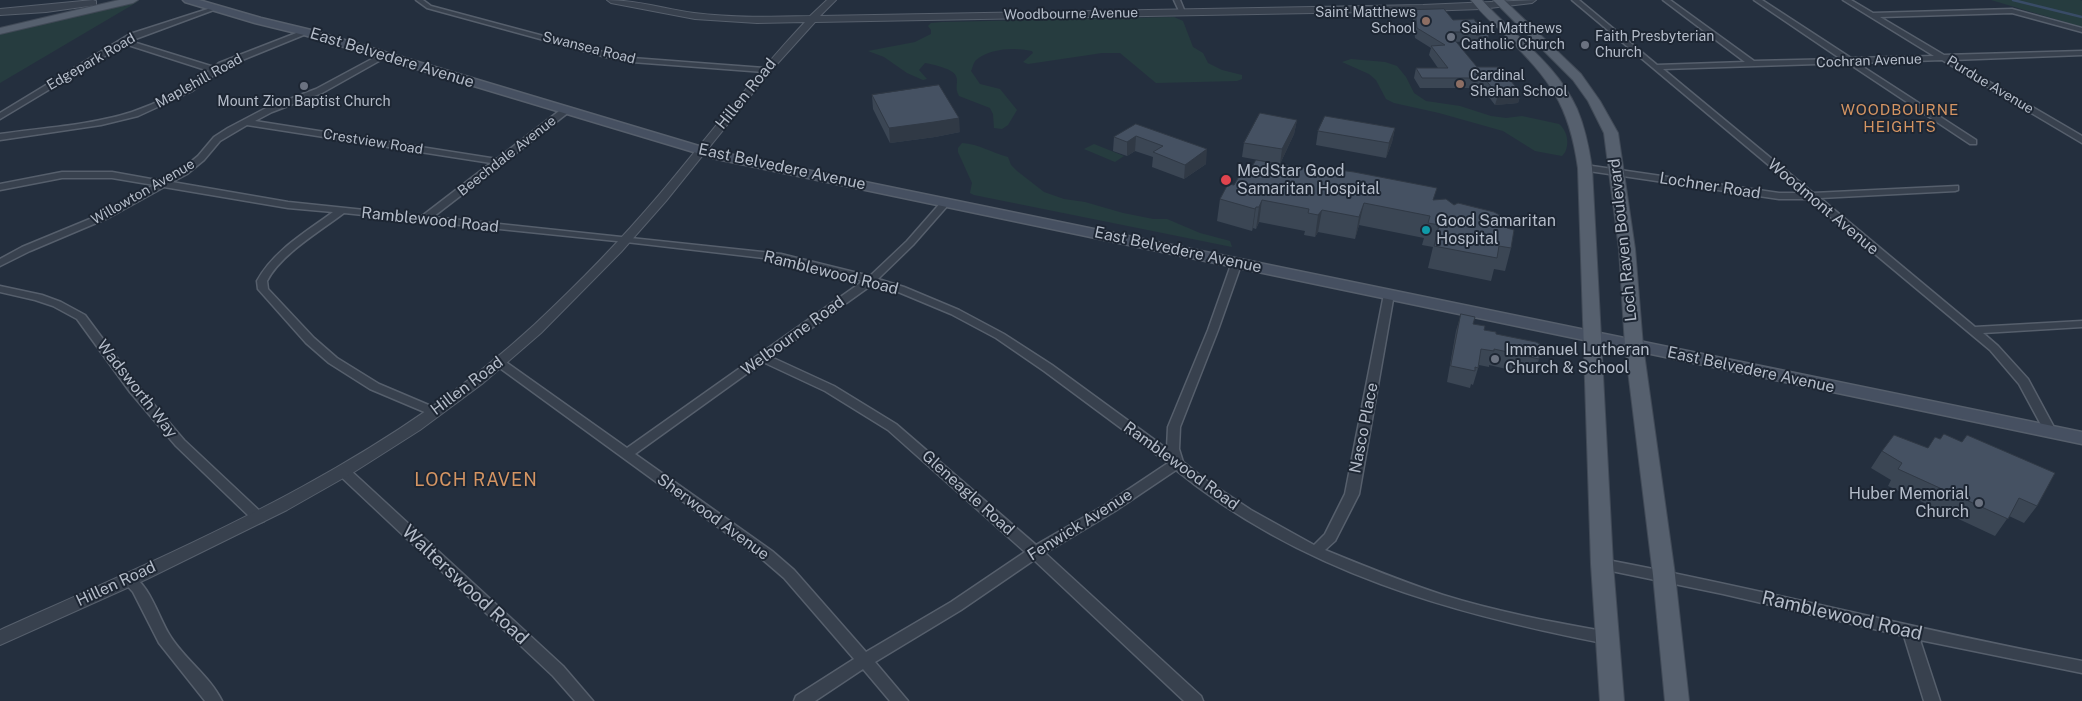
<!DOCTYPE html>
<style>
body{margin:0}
canvas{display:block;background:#242f3e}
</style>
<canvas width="2082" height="701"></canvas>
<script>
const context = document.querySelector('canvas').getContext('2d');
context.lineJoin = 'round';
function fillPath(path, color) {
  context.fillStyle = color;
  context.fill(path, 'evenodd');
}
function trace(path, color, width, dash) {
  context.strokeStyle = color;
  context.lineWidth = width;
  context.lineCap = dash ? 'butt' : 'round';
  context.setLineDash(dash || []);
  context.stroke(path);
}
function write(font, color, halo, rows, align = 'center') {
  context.font = font + ' "Public Sans",sans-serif';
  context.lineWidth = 4;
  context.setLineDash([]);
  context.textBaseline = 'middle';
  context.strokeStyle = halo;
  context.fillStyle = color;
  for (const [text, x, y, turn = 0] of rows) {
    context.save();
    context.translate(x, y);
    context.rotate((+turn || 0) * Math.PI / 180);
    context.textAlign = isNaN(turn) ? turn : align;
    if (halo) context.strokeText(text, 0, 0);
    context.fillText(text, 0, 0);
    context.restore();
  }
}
const green = new Path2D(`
 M1991,0H2080L2082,1V27Z
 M139,1L0,83V34Z
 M1174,17L1183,21L1193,47L1203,53L1208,63L1222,70L1242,75V79L1237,81L1156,83L1120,53H1102L1028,64L1023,62L1033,53L1032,51C1015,47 990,48 976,60C973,63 973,67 971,71L980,84L1000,89L1017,110L1008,125L1002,129L994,128L993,114L990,108L959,96C954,87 959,82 956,76C954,69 932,64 925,63L919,70L927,79L923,80L907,73L884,57L868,51L915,42L931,34V30L928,26L931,23L942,22Z
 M1351,59L1385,62L1397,66L1406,77L1414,93L1426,101L1460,106L1491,116L1506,118L1522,116L1559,124C1569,132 1570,149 1562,156L1535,151L1503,131L1439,113L1394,103L1386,99L1376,80L1369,74L1342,62Z
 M962,143C979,144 992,153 1008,157L1011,165L1017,171L1044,192L1064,199L1085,202L1123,213L1153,219H1167L1200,233L1230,241L1232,247L974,195L970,193L972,183L958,152V148Z
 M1094,144L1124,156L1115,162L1084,149Z`);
const stream = new Path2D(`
 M2013,0L2082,17`);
const minor = new Path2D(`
 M416,0H423L431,6L607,53L632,58L764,68L768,70L764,72L632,62L606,57L427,8Z
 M1174,0H1180L1185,12L1184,13H1180Z
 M1572,0H1579L1657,65L1745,62L1663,0H1670L1754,61L1841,59L1754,0H1762L1851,58L1934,56L1843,0H1851L1873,13L2012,9L2082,28V32L2012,13L1880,17L1944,55L2082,51V55L1952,60L2082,136V143L1942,60L1857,63L1976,140V144H1970L1848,63L1663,69L1813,193L1958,186V190L1955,191L1820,198L1975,327L2082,321V327L1983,333L1998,346L2028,379L2056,431L2054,434H2046L2019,384L1990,350L1809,199H1779L1582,170L1581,168L1585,165L1779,193H1802Z
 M214,7L219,8L130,41L214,67L219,63L304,30L311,32L225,67L192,91L138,116L101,125L0,140V134C42,128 92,125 132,112C159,103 186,88 209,71L125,44L0,119V113L130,34Z
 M383,53H386V57L322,93L272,112L255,121L497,159L563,108H569V112L433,217L781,254L870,276L907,241L943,200H949V204L913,245L878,279L904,287L959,310L1004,334L1052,365L1167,449L1168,427L1208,330L1232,262L1237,259L1241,260L1242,262L1218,330L1180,427L1179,449L1183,462L1207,481L1251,510L1314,545L1325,534L1345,494L1384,294L1385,292H1393L1394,294L1359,494L1335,541L1325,550C1364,566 1403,582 1443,595C1497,612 1553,622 1608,632L1613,634L1615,638L1613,642L1608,644C1453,614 1301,572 1176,470L1115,511L1045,553L1201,696L1203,701H1184L1034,560L961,610L875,662L908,701H890L863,669L815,701H794L796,696L854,659L784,578L762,559L493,363L499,359L503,360L627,448L863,281L781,260L626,242L344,213C319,232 281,254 267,281L268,289L314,338L337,358L379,384L438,409L440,412L438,415L434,416L370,389L329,363L306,343L258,289L257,281C273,251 306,232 333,212L288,208L164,187L108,218L30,251L0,266V259L22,247L102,214L154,185L112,178H62L0,190V184L62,172H112L162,181L181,170L198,156L214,137L228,128L266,108L316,89ZM247,125L491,163L422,216L288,202L172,182L187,174L204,160L220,141ZM873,284L896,291L951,314L996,338L1044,371L1168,463L1105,505L1036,545L896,424L834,386L771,357ZM763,362L825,391L888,430L1025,552L951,602L866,652L794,570L772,551L635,454Z
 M0,286L42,295L61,302L85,315L138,386L184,440L264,515L266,518L264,521L259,523L254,521L176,446L130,392L77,319L53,306L35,300L0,292Z
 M343,467L348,468L563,666L593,701H575L553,676L338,474L337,471L338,468Z
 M1602,559C1763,589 1921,631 2082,661V673L1920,640L1940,701H1924L1904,636L1723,594L1597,568L1595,564L1597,560Z
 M128,574C148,580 158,616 169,634C183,658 210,676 222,701H205L159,643L133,592L121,579L123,575Z`);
const tertiary = new Path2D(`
 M93,0L96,1V5L46,12L0,15V9Z
 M607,0C637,0 665,9 694,13C733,18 772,17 810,16L827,0H836L820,16L1423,5L1536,0L1532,3L1481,9L1423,11L815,22L768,74L666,201L621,252L541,333L482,384L420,430L354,472L287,510L147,579L0,645V630C187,546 381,466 534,325C578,284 620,241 659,195C708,137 753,77 805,22L757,23L695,19L611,3Z`);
const secondary = new Path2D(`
 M183,0H199L261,18L311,30L719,152L2082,432V444L717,159L304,35L255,23L185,2Z`);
const primary = new Path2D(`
 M119,0H138L133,3L0,34V28Z
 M1471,0H1482C1514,36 1557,64 1577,109C1585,128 1589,148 1592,168L1613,564L1624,701H1600L1591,564L1578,168C1569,104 1550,80 1506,36C1494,24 1481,13 1471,0Z
 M1493,0H1504L1581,74L1600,101L1618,133L1635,249L1643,346L1675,575L1689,701H1665L1653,575L1625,346L1619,249L1604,133L1588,101L1573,80Z`);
const wall = new Path2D(`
 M1415,10L1453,20L1488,38L1486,47L1473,45L1471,41L1455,42L1477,67L1521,93L1518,103L1495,105L1482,88H1420L1414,78L1416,68H1438L1429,55L1431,48L1415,38L1413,19Z
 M872,95L960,132L935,137L890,143L873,109Z
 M1297,120L1294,134L1280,164L1242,157L1244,143Z
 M1136,124L1206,164L1184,179L1152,167L1153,157L1135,151L1127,156L1113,151L1114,137Z
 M1395,128L1392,142L1386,158L1316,145L1318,131Z
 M1234,185L1434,200L1511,248L1505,271L1494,269L1491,281L1428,268L1433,247L1422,245L1424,238L1359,225L1355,239L1318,232L1315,237L1304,235L1305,231L1259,222L1256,229L1253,228L1252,231L1217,221L1220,199Z
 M1461,314L1473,324L1484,330L1496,334L1539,359L1533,375L1489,365V367L1479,365L1473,385L1471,384L1470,388L1447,382L1456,331Z
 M1928,448L2037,506L2024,523L2009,516L1995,536L1888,486L1891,480L1871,468L1882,451Z`);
const shadedWall = new Path2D(`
 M1521,93L1518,103L1495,105L1498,95Z
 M959,118L960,132L935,137L890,143L889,128Z
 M1297,120L1294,134L1280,164L1282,149Z
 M1395,128L1392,142L1386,158L1389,143Z
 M1136,136L1135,151L1127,156V142Z
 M1207,149L1206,164L1184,179L1185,165Z
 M1262,200L1259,222L1256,229L1259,207Z
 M1364,203L1359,225L1355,239L1359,217Z
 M1256,207L1253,228L1252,231L1255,209Z
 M1322,210L1318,232L1315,237L1318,215Z`);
const building = new Path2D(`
 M1444,9L1453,20L1474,19L1476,22L1490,27L1488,38L1476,35L1473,32H1448L1477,67H1499L1521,93L1498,95L1484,78H1422L1416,68H1448L1431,46L1445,45L1417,28L1415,10Z
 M939,85L959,118L934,122L889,128L872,95Z
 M1260,113L1297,120L1282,149L1244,143Z
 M1325,116L1395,128L1389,143L1318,131Z
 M1136,124L1207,149L1185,165L1153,152L1163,146L1136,136L1127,142L1114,137Z
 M1256,160L1322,171L1324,168L1354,172L1437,188L1433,200L1446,199L1454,205L1458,203L1494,212L1505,218L1507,228L1514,230L1511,248L1499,246L1497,258L1434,246L1439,225L1428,223L1430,216L1364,203L1359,217L1322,210L1318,215L1308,213L1309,209L1262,200L1259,207H1256L1255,209L1220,199L1228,184L1234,185L1241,173H1244L1247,167L1251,168Z
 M1461,314L1475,317L1473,324L1485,326L1484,330L1496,332V334L1536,342L1540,344L1539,359L1494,349V351L1481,349L1478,368L1475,367V371L1451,366Z
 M1944,434L1962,442L1967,435L2055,473L2037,506L2019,498L2008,519L1898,469L1902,463L1882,451L1894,435L1928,448L1935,437L1940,439Z`);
const markers = [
 [1426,21,5,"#8d6e63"],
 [1451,37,5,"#6b7280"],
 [1585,45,5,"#6b7280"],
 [1460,84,5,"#8d6e63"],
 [304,86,5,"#6b7280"],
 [1226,180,6,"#e0444e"],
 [1426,230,5,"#0f9aa8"],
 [1495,359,5,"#6b7280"],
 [1979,503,5,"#6b7280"]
];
const farPoinames = [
 ["Saint Matthews",1416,13,"right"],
 ["School",1416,29,"right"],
 ["Saint Matthews",1461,29],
 ["Catholic Church",1461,45],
 ["Faith Presbyterian",1595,37],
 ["Church",1595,53],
 ["Cardinal",1470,76],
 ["Shehan School",1470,92],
 ["Mount Zion Baptist Church",304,102,"center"]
];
const farStreetnames = [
 ["Woodbourne Avenue",1071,14,-1],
 ["Swansea Road",589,48,14],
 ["Cochran Avenue",1869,61,-2],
 ["Edgepark Road",91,62,-30],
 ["Maplehill Road",199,81,-29],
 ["Purdue Avenue",1990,85,31],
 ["Crestview Road",373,142,9],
 ["Beechdale Avenue",507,156,-38],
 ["Willowton Avenue",143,192,-30]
];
const farNeighbourhoodnames = [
 ["WOODBOURNE",1900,110],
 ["HEIGHTS",1900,127]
];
const streetNames = [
 ["East Belvedere Avenue",392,58,17],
 ["Hillen Road",746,94,-51],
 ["East Belvedere Avenue",782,167,12],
 ["Lochner Road",1710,186,9],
 ["Woodmont Avenue",1823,207,40],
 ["Ramblewood Road",430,220,6],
 ["Loch Raven Boulevard",1623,240,-96],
 ["East Belvedere Avenue",1178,250,12],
 ["Ramblewood Road",831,273,14],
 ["Welbourne Road",793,336,-36],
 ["East Belvedere Avenue",1751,370,12],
 ["Hillen Road",467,386,-37],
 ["Wadsworth Way",137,389,52],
 ["Nasco Place",1364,428,-79],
 ["Ramblewood Road",1181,466,36],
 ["Gleneagle Road",968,493,42],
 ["Sherwood Avenue",713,517,36],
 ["Fenwick Avenue",1080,525,-32],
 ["Hillen Road",116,584,-25]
];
const poiNames = [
 ["MedStar Good",1237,171],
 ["Samaritan Hospital",1237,189],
 ["Good Samaritan",1436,221],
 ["Hospital",1436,239],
 ["Immanuel Lutheran",1505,350],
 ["Church & School",1505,368],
 ["Huber Memorial",1969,494,"right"],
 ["Church",1969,512,"right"]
];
const neighbourhoodNames = [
 ["LOCH RAVEN",476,480]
];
const nearStreetnames = [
 ["Walterswood Road",465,585,43],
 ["Ramblewood Road",1842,616,13]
];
fillPath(green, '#263c3f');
trace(stream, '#394c67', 2.5);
trace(minor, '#565f6c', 3);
trace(tertiary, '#565f6c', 2);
trace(secondary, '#565f6c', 3);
trace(primary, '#414a57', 2);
fillPath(minor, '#38414e');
fillPath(tertiary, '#38414e');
fillPath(secondary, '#465061');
fillPath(primary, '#56606e');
fillPath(wall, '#3b4654');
fillPath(shadedWall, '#303945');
fillPath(building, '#455162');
trace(building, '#303945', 1);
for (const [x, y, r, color] of markers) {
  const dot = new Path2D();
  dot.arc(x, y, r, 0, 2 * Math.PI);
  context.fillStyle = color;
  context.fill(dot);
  trace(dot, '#1d2633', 2);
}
write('14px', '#b4bcc9', '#1d2633', farPoinames, 'left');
write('14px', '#b4bcc9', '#1d2633', farStreetnames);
context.letterSpacing = '1px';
write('15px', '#d59563', '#1d2633', farNeighbourhoodnames);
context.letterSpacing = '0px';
write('16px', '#b4bcc9', '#1d2633', streetNames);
write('16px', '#b4bcc9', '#1d2633', poiNames, 'left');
context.letterSpacing = '1px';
write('18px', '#d59563', '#1d2633', neighbourhoodNames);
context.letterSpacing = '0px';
write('19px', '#b4bcc9', '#1d2633', nearStreetnames);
</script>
